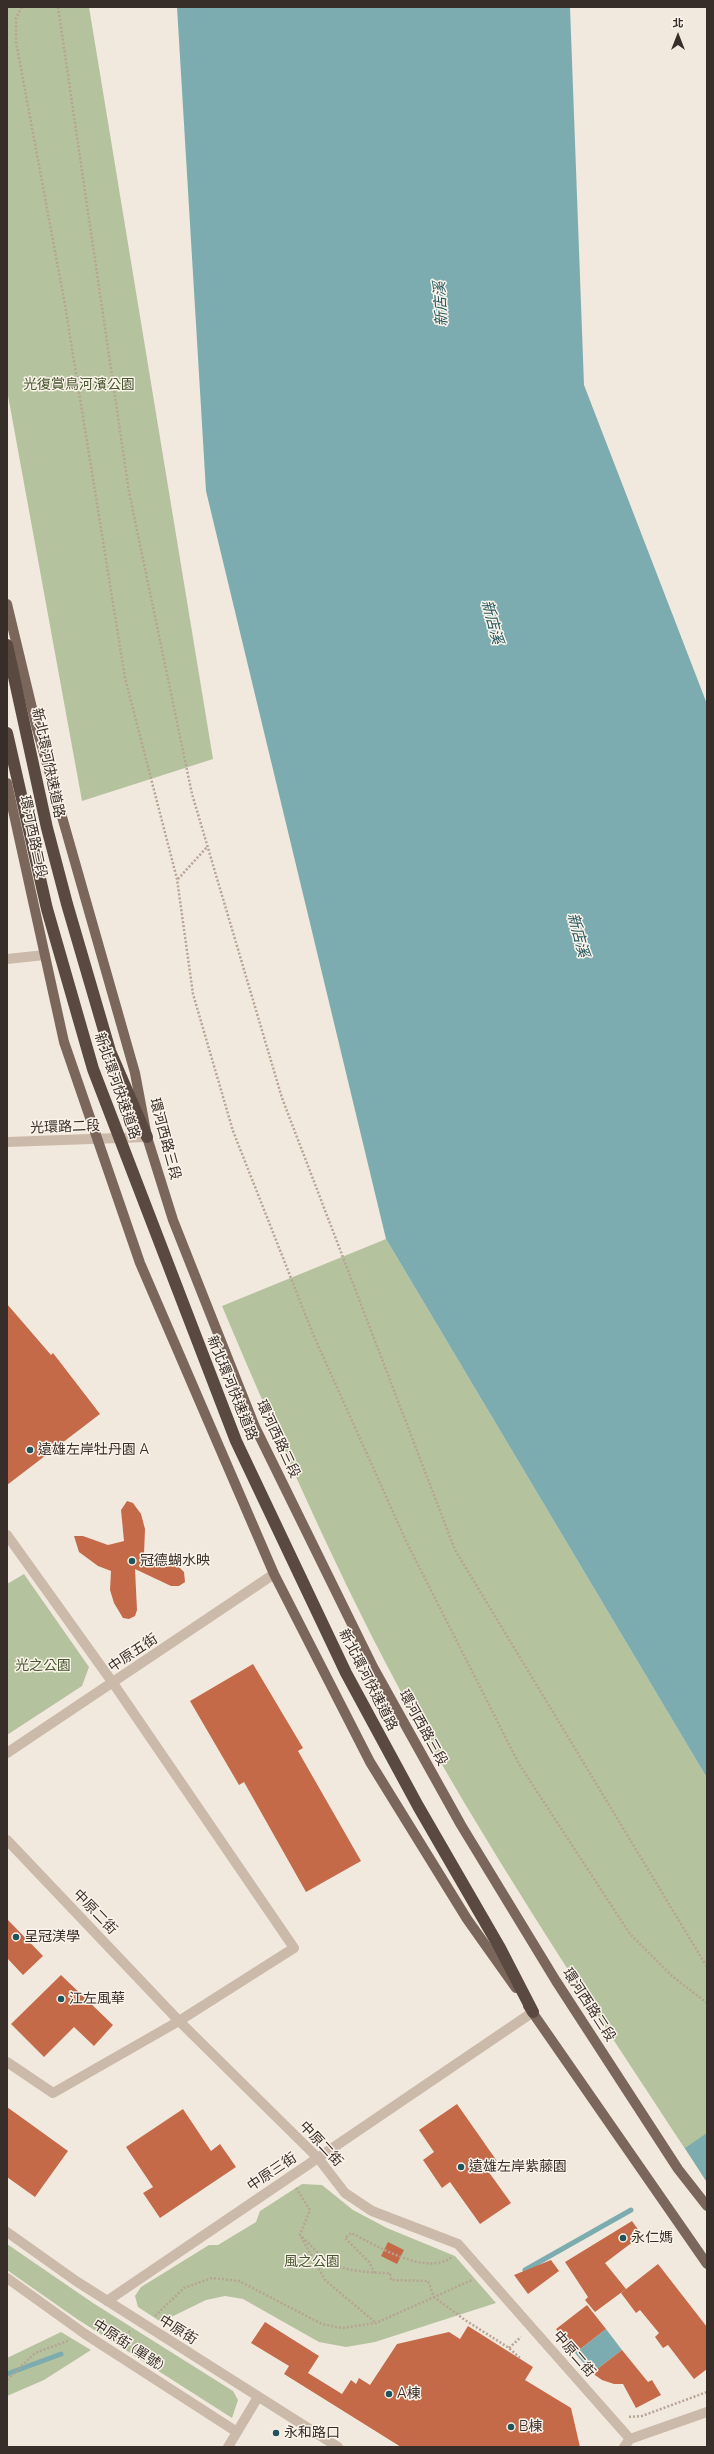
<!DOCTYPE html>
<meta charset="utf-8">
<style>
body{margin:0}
#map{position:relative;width:714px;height:2454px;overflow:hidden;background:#f2e9de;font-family:Raleway,"Noto Sans TC",sans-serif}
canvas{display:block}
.frame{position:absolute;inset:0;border:8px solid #382e29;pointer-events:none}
.north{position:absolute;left:658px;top:16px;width:40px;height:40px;-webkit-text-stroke:3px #faf3ea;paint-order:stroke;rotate:0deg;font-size:11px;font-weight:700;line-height:16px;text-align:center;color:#382e29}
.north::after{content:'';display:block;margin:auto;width:14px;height:18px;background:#382e29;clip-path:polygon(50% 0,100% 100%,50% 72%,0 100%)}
</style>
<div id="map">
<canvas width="714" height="2454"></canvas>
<div class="frame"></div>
<div class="north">北</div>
</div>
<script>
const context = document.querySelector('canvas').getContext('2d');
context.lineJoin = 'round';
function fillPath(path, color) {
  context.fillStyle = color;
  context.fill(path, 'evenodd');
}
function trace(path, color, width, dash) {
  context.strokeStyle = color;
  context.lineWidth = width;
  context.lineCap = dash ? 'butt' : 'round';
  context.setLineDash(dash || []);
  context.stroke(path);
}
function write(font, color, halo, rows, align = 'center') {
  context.font = font + ' Raleway,"Noto Sans TC",sans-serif';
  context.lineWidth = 3;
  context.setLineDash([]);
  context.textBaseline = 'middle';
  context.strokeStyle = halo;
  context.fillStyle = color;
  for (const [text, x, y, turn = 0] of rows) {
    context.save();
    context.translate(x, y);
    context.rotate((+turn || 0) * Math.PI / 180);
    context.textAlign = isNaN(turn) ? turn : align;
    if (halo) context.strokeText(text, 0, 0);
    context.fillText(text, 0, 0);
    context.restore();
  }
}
const green = new Path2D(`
 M7,7H89L213,759L82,801L7,390Z
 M386,1239L707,1778V2182C605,2027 502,1873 412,1712C340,1581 280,1443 222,1306Z
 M24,1574L89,1667L82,1686L7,1735V1584Z
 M302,2184L322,2185L353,2210L387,2228L455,2256L496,2303L375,2342L346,2347L319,2342L243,2299L225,2296L206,2300L161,2322L138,2307L135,2296L141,2287L209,2245H218L256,2222L260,2211Z
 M7,2244L93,2303L233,2391L238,2400L232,2418L77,2319L7,2270Z
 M61,2332L91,2350L44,2380L7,2396V2358Z`);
const water = new Path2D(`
 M177,7H570L584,385L707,704V1778L386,1239L206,491Z
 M707,2133V2180L706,2181L685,2148Z
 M606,2329L622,2350L592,2373L575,2353Z`);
const stream = new Path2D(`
 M525,2270L631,2210
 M7,2374L61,2354`);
const building = new Path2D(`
 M7,1304L51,1355L53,1353L100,1414L7,1485Z
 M127,1501L133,1503L141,1514L145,1529L144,1554L164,1555L172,1560L184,1572L185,1582L179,1586H171L135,1569L137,1610L135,1616L129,1619L123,1618L114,1603L110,1590L111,1571L98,1566L79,1552L74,1536H83L108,1545L124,1541L121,1510Z
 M253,1664L303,1748L298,1751L361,1861L306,1892L244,1782L239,1785L190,1701Z
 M7,1919L43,1956L23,1975L7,1958Z
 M61,1975L113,2025L94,2046L74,2027L44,2057L11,2024Z
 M457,2104L499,2164L488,2171L511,2203L480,2224L450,2182L442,2188L423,2160L434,2152L419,2130Z
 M7,2107L68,2151L35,2197L7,2177Z
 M183,2109L211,2151L220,2144L236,2167L160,2218L143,2193L153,2187L126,2147Z
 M632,2221L642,2235L605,2263L626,2289L595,2312L585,2300L588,2297L565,2262Z
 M388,2242L404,2250L397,2264L381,2256Z
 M551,2260L559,2271L528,2294L514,2275Z
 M658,2264L707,2327V2369L694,2379L668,2345L663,2348L655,2337L659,2333L640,2310L636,2313L621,2293Z
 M587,2305L606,2329L575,2353L556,2329Z
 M265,2322L319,2356L308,2373L342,2394L351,2380L356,2384L359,2378L370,2385L397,2344L449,2332L460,2339L468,2326L533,2367L525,2380L571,2408L580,2447H401L284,2374L289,2366L251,2343Z
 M622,2350L648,2382L652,2380L661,2395L636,2408L623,2384H614L602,2380L592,2373Z`);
const path = new Path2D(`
 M22,7L16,18V42L65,305L125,678L177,879L193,994L233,1131L313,1334L406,1541L519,1764L630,1934L672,1976L707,2003
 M58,7L129,492L192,794L282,1098L455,1550L707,1967
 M178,879L207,847
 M296,2188L310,2210L300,2235C309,2243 317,2253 327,2261C341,2271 373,2273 390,2273L391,2280L428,2281L434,2297L465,2320L509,2348L521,2359
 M301,2237L325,2280L376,2323
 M375,2273L369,2262L345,2238L351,2233C376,2245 426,2277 452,2257
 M155,2316L184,2288L212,2278L239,2281L322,2324L342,2328L376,2323L472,2280
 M100,2327L103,2326L120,2336L131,2331
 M509,2348L521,2337
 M7,2380L35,2353L70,2340
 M629,2417L642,2416L707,2392`);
const minor = new Path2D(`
 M7,959L45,955
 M7,1142L147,1137
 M7,1535L113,1683L294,1948L179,2021L53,2093L7,2062
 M7,1753L274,1574
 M7,1840L179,2021L318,2158L345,2193L372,2211L458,2244L630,2439
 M7,2232L76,2281L338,2447
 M7,2278L85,2334L237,2432
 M107,2301L533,2012
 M228,2447L258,2397
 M624,2447L630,2439L707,2412`);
const major = new Path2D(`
 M7,604L37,729L135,1073L147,1137L173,1220L255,1427L373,1667L461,1825L556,1981L678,2169L707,2206
 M7,783L64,1042L140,1263L274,1574L370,1762L467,1919L516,1988
 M528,2006L707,2264`);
const highway = new Path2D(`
 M7,645L47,828L67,904L110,1051L147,1137
 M7,733L47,909L93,1069L236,1441L346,1673L418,1806L500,1948L533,2012`);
const markers = [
 [30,1450,4,"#1f545a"],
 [132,1561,4,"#1f545a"],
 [16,1937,4,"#1f545a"],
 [61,1999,4,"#1f545a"],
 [461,2167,4,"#1f545a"],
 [623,2238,4,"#1f545a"],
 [389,2394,4,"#1f545a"],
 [511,2427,4,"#1f545a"],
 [276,2433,4,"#1f545a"]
];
const parkNames = [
 ["光復賞鳥河濱公園",79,385],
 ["光之公園",43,1666],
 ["風之公園",312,2262]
];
const streetNames = [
 ["新北環河快速道路",48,763,78],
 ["環河西路三段",33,837,78],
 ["新北環河快速道路",117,1086,71],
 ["光環路二段",65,1127,-2],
 ["環河西路三段",165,1139,75],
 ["新北環河快速道路",232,1388,68],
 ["環河西路三段",278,1439,65],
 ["中原五街",133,1653,-34],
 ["新北環河快速道路",368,1680,63],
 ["環河西路三段",423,1728,61],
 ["中原二街",95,1912,46],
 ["環河西路三段",589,2005,57],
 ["中原二街",321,2144,47],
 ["中原三街",272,2172,-34],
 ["中原街",178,2330,32],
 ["中原街 (單號)",128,2345,33],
 ["中原二街",574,2354,49]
];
const poiNames = [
 ["遠雄左岸牡丹園 A",38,1450],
 ["冠德蝴水映",140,1561],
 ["呈冠渼學",24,1937],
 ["江左風華",69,1999],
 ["遠雄左岸紫藤園",469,2167],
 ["永仁媽",631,2238],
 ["A棟",397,2394],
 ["B棟",519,2427],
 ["永和路口",284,2433]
];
const waterNames = [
 ["新店溪",441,304,-93],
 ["新店溪",492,622,75],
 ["新店溪",578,935,75]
];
fillPath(green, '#b5c29e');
fillPath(water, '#7dacb0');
trace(stream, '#7dacb0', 5);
fillPath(building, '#c56a49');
trace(path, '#b7a494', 2.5, [2, 2]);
trace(minor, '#cbbaa9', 10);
trace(major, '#7a665a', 10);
trace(highway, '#594940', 12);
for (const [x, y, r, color] of markers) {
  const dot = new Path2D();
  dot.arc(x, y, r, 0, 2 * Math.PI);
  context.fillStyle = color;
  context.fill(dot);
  trace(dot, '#faf3ea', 1.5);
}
write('14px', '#46562d', '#faf3ea', parkNames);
write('14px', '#382e29', '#faf3ea', streetNames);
write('14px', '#382e29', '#faf3ea', poiNames, 'left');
write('italic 15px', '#1f545a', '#faf3ea', waterNames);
</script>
